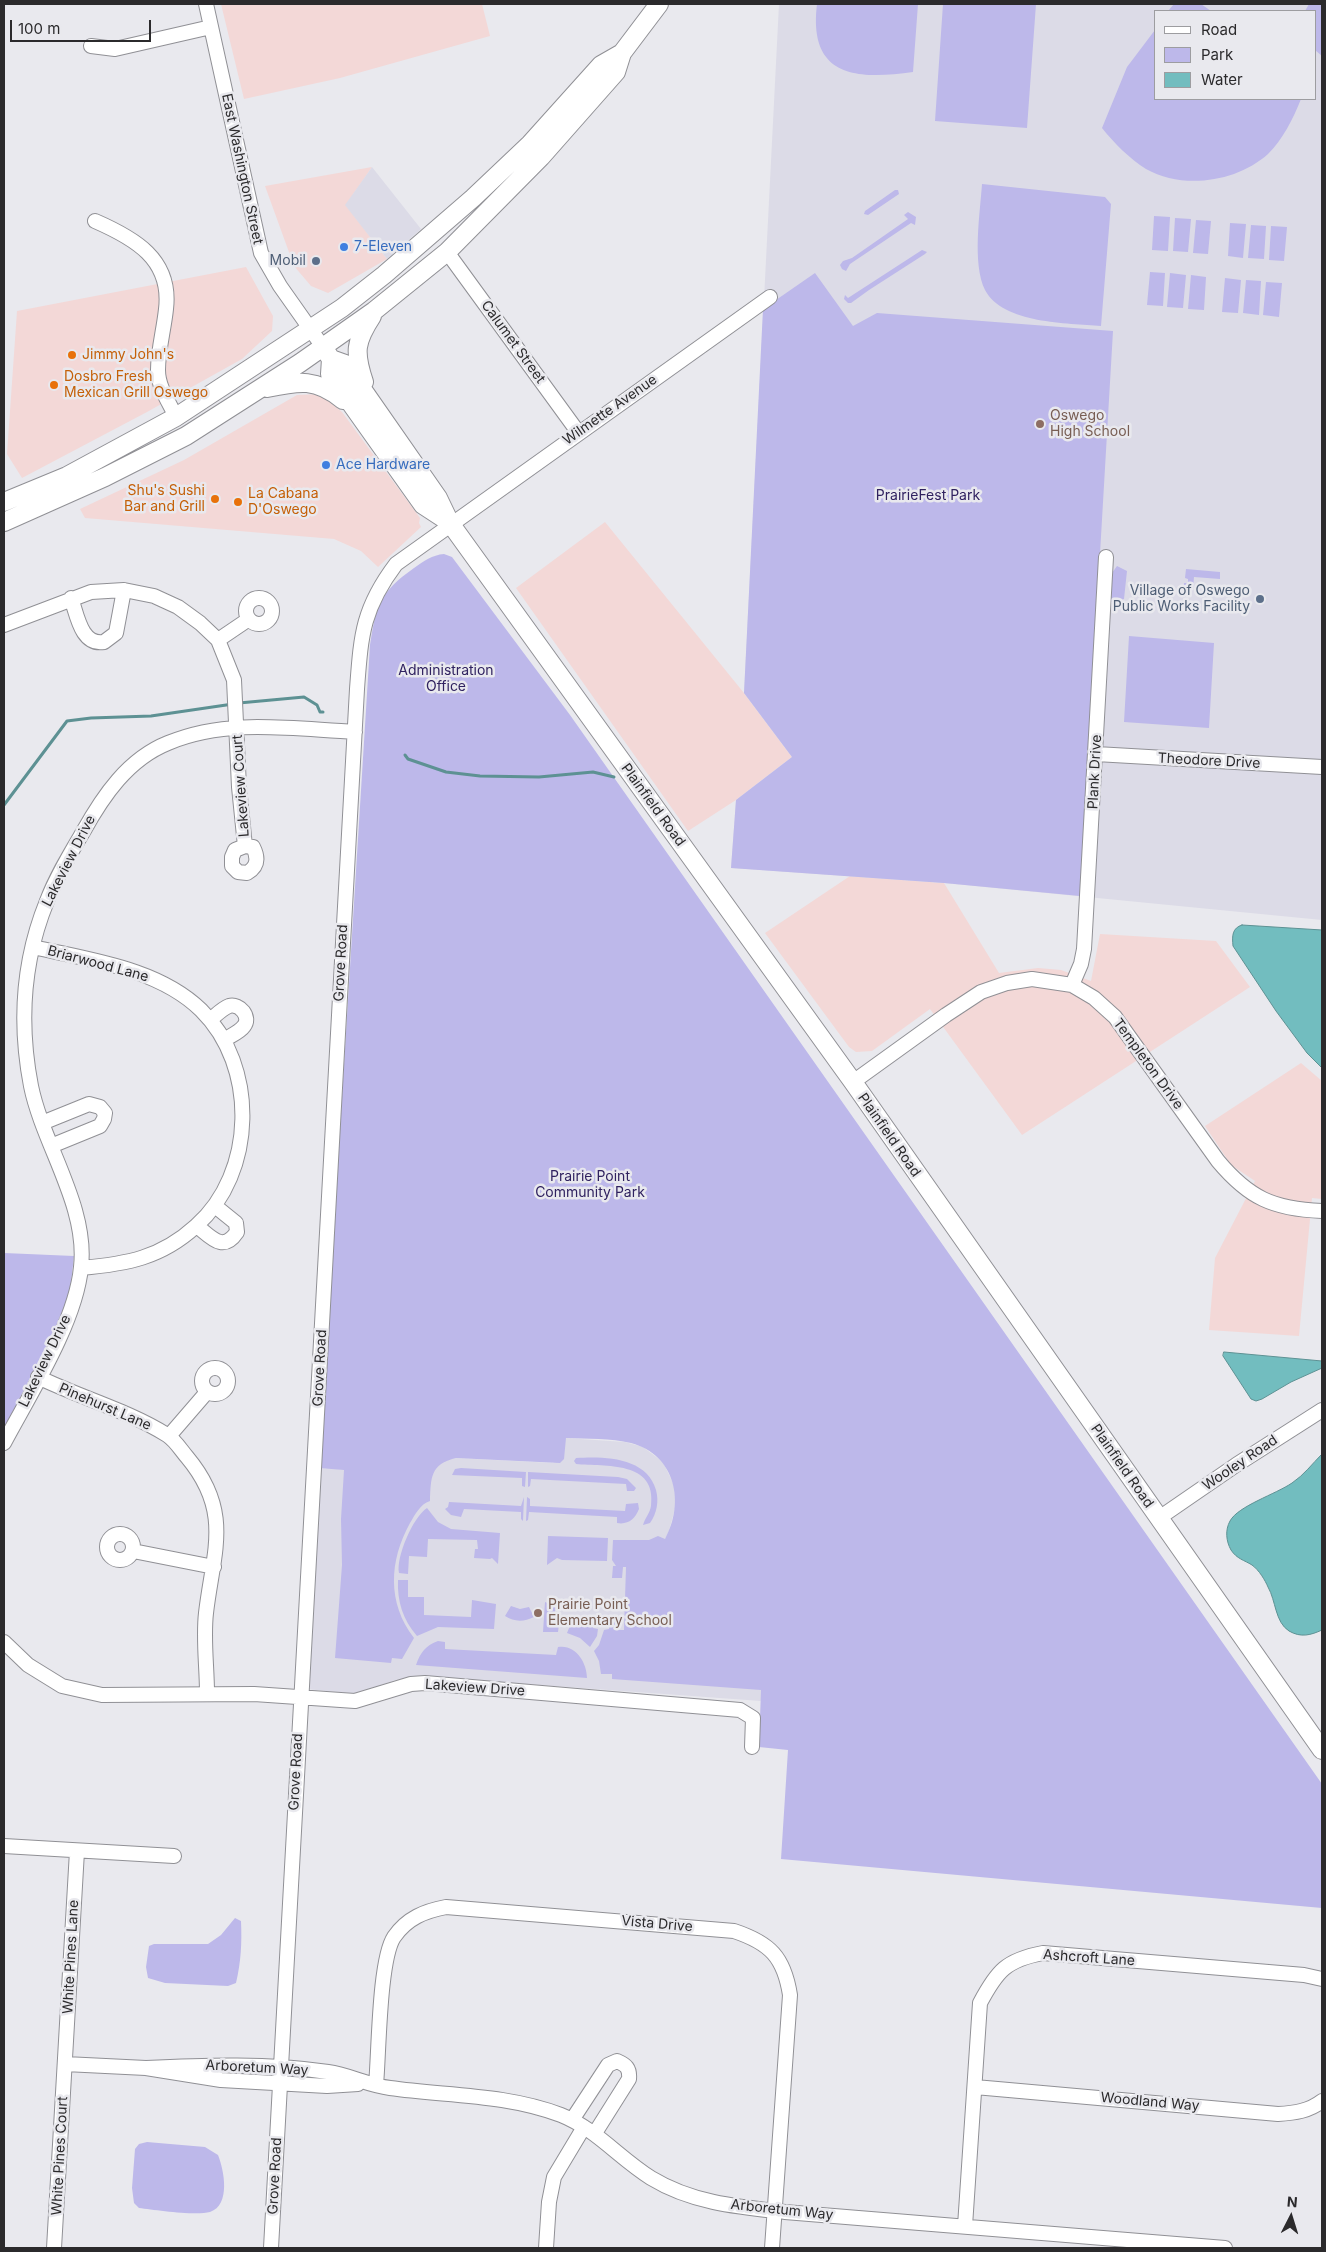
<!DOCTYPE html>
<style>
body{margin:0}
#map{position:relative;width:1326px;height:2252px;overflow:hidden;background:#e9e9ee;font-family:Inter,sans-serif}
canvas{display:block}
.frame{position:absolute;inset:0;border:5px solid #2b2a2c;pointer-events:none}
.legend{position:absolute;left:1154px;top:10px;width:162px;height:90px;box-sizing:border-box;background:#e9e9ee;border:1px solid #9d9da0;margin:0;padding:6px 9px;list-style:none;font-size:15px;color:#2b2a2c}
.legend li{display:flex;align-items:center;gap:10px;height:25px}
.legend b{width:25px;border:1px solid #9d9da0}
.north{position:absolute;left:1266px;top:2192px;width:50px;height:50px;-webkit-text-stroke:4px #e9e9ee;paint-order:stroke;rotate:5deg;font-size:14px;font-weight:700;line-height:20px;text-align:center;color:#2b2a2c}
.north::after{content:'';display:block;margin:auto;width:18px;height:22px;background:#2b2a2c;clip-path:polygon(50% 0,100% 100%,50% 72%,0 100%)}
.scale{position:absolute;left:10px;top:20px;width:141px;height:22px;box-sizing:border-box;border:2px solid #2b2a2c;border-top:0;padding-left:6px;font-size:15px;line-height:18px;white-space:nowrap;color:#2b2a2c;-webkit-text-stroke:4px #e9e9ee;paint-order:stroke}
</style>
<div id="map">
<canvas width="1326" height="2252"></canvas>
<div class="frame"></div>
<ul class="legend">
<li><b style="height:6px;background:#fff"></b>Road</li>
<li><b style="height:14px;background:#bdb8ea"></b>Park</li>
<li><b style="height:14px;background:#72bdbf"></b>Water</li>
</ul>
<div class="north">N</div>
<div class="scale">100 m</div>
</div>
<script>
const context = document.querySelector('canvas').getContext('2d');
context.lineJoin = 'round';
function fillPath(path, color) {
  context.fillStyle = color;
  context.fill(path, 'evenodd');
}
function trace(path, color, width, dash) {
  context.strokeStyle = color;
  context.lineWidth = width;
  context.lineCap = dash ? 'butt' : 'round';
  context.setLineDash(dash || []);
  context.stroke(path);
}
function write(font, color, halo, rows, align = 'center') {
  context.font = font + ' Inter,sans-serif';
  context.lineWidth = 5;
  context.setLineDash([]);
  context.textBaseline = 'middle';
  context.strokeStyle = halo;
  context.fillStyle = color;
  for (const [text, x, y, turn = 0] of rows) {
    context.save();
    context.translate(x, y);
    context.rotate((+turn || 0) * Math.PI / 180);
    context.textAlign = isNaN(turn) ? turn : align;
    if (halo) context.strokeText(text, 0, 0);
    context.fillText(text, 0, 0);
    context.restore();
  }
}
const commercial = new Path2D(`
 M221,4H482L490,36L340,78L244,99Z
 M372,167L346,205L387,259L328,293L311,286L294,266L265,186Z
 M246,267L273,316L272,331L242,359L147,412L22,478L7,454L17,311Z
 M320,394L342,412L420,518L419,523L421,527L378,567L361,551L334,539L85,518L80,509L184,460L297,395Z
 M605,522L744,693L792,757L736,800L688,831L516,588Z
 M850,876L944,883L999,973L1038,968L1061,970L1091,981L1100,934L1216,941L1250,987L1022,1135L930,1009L872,1051L856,1052L849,1047L765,933Z
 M1301,1063L1322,1081V1199L1312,1198L1299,1336L1209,1330L1215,1258L1255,1181L1231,1165L1205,1126Z`);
const built = new Path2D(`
 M779,4H1322V920L944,883L731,868L736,800L792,757L744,693ZM1155,11H1315V99H1155Z
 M372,167L421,229L387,259L345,205Z
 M566,1438L625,1442L643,1447L663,1462L674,1485L676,1505L669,1531L663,1543L769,1550L761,1701L429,1677L395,1680L357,1694L306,1689L319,1468L432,1474L437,1466L445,1460L456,1458L554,1463Z`);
const green = new Path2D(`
 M817,4H918L913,72C856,80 808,77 817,4Z
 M943,4H1036L1027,128L935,121Z
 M1174,4H1201L1211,11H1168Z
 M1309,4H1322V56L1315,50V11H1305Z
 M1155,30V99H1301C1293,119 1283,139 1268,154C1237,182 1183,190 1146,169C1130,159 1114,143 1102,128L1127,67Z
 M982,184L1105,197L1111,204L1101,326C1068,323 1003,324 985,290C972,263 980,214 982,184Z
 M895,190H898L899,194L868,215L864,214L865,211Z
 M908,212L916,217L915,225L911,223L850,264L846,271L842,269L840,265L843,261L852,258L908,219L904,215Z
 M1154,216L1170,217L1168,251L1152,250Z
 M1175,218L1191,219L1188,252L1173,251Z
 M1196,220L1211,221L1208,254L1193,253Z
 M1230,223L1246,224L1243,258L1228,256Z
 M1251,225L1266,226L1264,259L1248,258Z
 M1271,226L1287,227L1284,261L1269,260Z
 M922,250L927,252L925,254L869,290L851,303H848L844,299L845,295L848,298Z
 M1150,272L1165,273L1163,306L1147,305Z
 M815,273L853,326L877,313L1113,331L1080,896L944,883L731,868L736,800L792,757L744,693L763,309Z
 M1170,273L1186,275L1183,308L1167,307Z
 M1191,275L1206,277L1204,310L1188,309Z
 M1225,278L1241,280L1238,313L1222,312Z
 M1246,280L1261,281L1259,315L1243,313Z
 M1266,282L1282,283L1279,317L1263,315Z
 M444,554L452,557L570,715L1322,1784V1908L781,1859L788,1750L759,1747L761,1690L612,1679V1674H601L599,1661L594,1651L599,1645L604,1630L609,1629L610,1618H620L619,1630H624L626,1567H623L622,1578H612L613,1566H616L612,1560L613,1540H649L658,1536L665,1539C685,1503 676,1455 631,1443C611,1438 587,1439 566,1438L564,1459L560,1463L456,1458C430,1464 431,1478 430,1501C420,1504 415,1515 410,1523C389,1561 387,1603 414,1638L402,1659L392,1658L391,1663L335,1658L342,1565L341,1519L344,1470L319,1468L370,645C376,605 380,592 414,568C424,561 432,555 444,554Z
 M1117,566L1127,571L1124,599L1111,602L1112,573Z
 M1186,569L1220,572V579L1194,577L1193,589L1184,587V583H1188V579L1185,578Z
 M1129,636L1214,643L1209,728L1124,722Z
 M4,1253L74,1256L70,1292L61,1317L4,1429Z
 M576,1458C604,1456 647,1457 656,1490C659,1501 657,1513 650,1523L643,1525C645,1518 650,1513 651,1506C657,1460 605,1467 576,1464L574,1461Z
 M461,1468L526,1472L525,1487L522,1486V1478L452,1475L455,1469Z
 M528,1472L618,1477L627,1479L636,1488L634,1491H627L626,1484L531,1479L530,1486L528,1487Z
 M524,1497L523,1521L521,1519V1512L464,1509L461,1517L451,1515L445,1509L448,1507L449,1502L521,1506Z
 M527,1497L530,1499V1506L625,1511L626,1504L638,1503L639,1509C635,1519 628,1525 617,1523V1517L529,1512L528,1520L526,1521Z
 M427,1508L438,1522L451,1529L500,1533L498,1564L492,1558L490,1559L474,1558L475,1549H478L477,1540L428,1539L427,1557L409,1556L408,1574L399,1573C396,1557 413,1517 427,1508Z
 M548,1536L608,1538L607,1561L562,1560L557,1558L547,1565Z
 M398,1580H408V1597H424V1615L471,1617L472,1600L496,1604L494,1629L438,1627L417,1636C403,1620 397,1601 398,1580Z
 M545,1602L555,1606V1616H560L558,1632H543Z
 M511,1606L520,1609L529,1607L534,1617C524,1622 514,1622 505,1616Z
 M574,1616H588L594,1619L593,1628L598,1629L597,1636L590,1647L580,1638L567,1633Z
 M438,1641L445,1642V1649L556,1655L558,1647C576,1644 587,1663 587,1678L416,1665C420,1653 426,1645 438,1641Z
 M235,1918L241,1921C242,1943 241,1962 236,1983L228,1986L165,1983L148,1978L146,1967L149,1946L154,1944H208L221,1935Z
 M147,2142L205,2147L218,2155C224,2170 231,2205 210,2212C196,2216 155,2210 139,2208L134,2203L132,2188L135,2149L139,2144Z`);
const water = new Path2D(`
 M1242,925L1322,930V1068L1307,1053L1276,1011L1233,946C1232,936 1232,928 1242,925Z
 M1224,1352L1322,1361V1368L1291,1382L1262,1399L1256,1401L1251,1399L1223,1356Z
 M1322,1454V1630C1311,1635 1301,1638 1289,1631C1275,1622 1276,1601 1268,1587C1265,1580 1259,1570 1252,1565C1244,1560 1237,1559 1231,1550C1226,1541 1225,1530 1230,1521C1238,1506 1276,1494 1292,1483C1304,1475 1312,1464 1322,1454Z`);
const stream = new Path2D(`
 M239,703L304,697L317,705L320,712H323
 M405,755L408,759L446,772L480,776L539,777L593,772L614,777
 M4,805L67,721L91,718L151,716L233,704`);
const minor = new Path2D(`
 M206,4L261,253L280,286L323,347
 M91,46L115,49L211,27
 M95,221C134,238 172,259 166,309C164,329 158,350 158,370C158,387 169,402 176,417
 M447,252L578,432
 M246 611a13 13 0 1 1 26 0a13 13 0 1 1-26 0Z
 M71,598C77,614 81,646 104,642L116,633L124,590
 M4,625L91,592L124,590L154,596L178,607L200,623L218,640L234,680L239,787L245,846
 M218,640L249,619
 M1096,754L1322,767
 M245,846L253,847C259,859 257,867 247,873L238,872L232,866V857L235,850Z
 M33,947C89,960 158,968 201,1010C258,1066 256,1173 196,1226C161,1258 127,1264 81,1268
 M1072,985L1081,964L1084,949L1106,557
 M210,1020C215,1016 223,1008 229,1006C240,1003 251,1017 244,1026C240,1032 230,1036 224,1040
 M853,1082L946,1015L981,992L1007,983L1032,979L1072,985L1094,998L1115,1017L1218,1161C1249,1198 1273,1209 1322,1211
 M42,1123L89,1104L100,1107L105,1113L104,1119L100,1126L51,1146
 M197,1226C211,1237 223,1253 237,1232L236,1223L215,1206
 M202 1381a13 13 0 1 1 26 0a13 13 0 1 1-26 0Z
 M38,1377C81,1398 127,1410 167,1435C175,1440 181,1450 187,1457C233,1512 213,1552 206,1613C203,1639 207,1667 207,1693
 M169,1436L207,1392
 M4,1443C30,1394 76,1322 81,1267C88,1206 43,1145 31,1086C19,1024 23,960 47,901C56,877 70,854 83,832C103,796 128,759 168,743C228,718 292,729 355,732
 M1159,1518L1236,1465L1322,1410
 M107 1547a13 13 0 1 1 26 0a13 13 0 1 1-26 0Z
 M133,1551L214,1567
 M4,1642L28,1665L62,1686L102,1695L254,1694L355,1701L411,1684L425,1683L740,1710L753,1718L752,1747
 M4,1846L174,1856
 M65,2064L146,2068L221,2080L327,2086L358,2084
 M146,2068C206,2065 268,2063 328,2072C349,2075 368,2085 390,2088C447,2096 506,2094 561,2115C596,2129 619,2158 651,2178C692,2203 738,2207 785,2212L1225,2248
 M376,2085C379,2053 379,1960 394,1937C407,1918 425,1911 446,1907L734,1931C770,1943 784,1957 790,1995L772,2248
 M975,2087L1278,2114C1295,2113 1309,2111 1322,2101
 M572,2120L608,2065L617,2061C626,2065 630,2068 629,2079L595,2133
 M965,2226L980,2003C997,1971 1006,1960 1043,1953L1304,1975L1322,1979
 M54,2248L77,1851
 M271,2248L357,689C361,636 362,609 396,564L770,297
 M546,2248L549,2202L554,2177L584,2127`);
const major = new Path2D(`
 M323,347L331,359L345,364L358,383L438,498L450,523L853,1082L1322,1750
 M331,359L330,374L423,505L449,522
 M364,382C354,352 355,342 372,316
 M267,388C300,381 316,378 343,400
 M4,502L67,476L176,417L342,308L384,275L473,198L530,144L601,65L622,53
 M4,522L105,477L186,436L300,363L374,311L447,252L541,157L616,72L622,53L659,4`);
const markers = [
 [344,247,5,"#3f7fe0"],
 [316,261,5,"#5c6f8a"],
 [72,355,5,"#e8710a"],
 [54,385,5,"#e8710a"],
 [1040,424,5,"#8d6e63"],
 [326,465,5,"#3f7fe0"],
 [215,499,5,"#e8710a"],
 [238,502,5,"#e8710a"],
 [1260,599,5,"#5c6f8a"],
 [538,1613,5,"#8d6e63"]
];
const streetNames = [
 ["East Washington Street",242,169,78],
 ["Calumet Street",513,342,54],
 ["Wilmette Avenue",610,410,-35],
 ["Theodore Drive",1209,761,3],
 ["Plank Drive",1095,772,-87],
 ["Lakeview Court",241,786,-94],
 ["Plainfield Road",653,805,54],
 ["Lakeview Drive",69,861,-63],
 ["Grove Road",341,963,-87],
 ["Briarwood Lane",98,964,15],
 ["Templeton Drive",1148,1064,54],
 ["Plainfield Road",889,1135,55],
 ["Lakeview Drive",45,1361,-64],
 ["Grove Road",320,1368,-87],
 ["Pinehurst Lane",105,1407,23],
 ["Wooley Road",1240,1463,-34],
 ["Plainfield Road",1122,1466,55],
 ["Lakeview Drive",475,1688,4],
 ["Grove Road",296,1772,-87],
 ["Vista Drive",657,1924,5],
 ["White Pines Lane",71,1957,-87],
 ["Ashcroft Lane",1089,1958,4],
 ["Arboretum Way",257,2068,3],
 ["Woodland Way",1150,2102,5],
 ["White Pines Court",60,2156,-87],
 ["Grove Road",275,2176,-87],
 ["Arboretum Way",782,2210,6]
];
const shopNames = [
 ["7-Eleven",354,247],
 ["Ace Hardware",336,465]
];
const serviceNames = [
 ["Mobil",306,261],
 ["Village of Oswego",1250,591],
 ["Public Works Facility",1250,607]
];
const foodNames = [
 ["Jimmy John's",82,355],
 ["Dosbro Fresh",64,377],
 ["Mexican Grill Oswego",64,393],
 ["Shu's Sushi",205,491,"right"],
 ["Bar and Grill",205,507,"right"],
 ["La Cabana",248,494],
 ["D'Oswego",248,510]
];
const educationNames = [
 ["Oswego",1050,416],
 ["High School",1050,432],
 ["Prairie Point",548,1605],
 ["Elementary School",548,1621]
];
const parkNames = [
 ["PrairieFest Park",928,496],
 ["Administration",446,671],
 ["Office",446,687],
 ["Prairie Point",590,1177],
 ["Community Park",590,1193]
];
fillPath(commercial, '#f3d8d7');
fillPath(built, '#dcdbe7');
fillPath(green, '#bdb8ea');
fillPath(water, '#72bdbf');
trace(water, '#5d9193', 1);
trace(stream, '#5d9193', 3);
trace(minor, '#909095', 16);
trace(major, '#909095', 20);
trace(minor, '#fff', 14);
trace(major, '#fff', 18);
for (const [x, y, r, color] of markers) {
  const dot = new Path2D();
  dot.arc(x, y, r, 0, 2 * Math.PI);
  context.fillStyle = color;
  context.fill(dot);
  trace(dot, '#e9e9ee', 2);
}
write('14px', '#2b2a2c', '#e9e9ee', streetNames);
write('14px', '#366cbe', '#e9e9ee', shopNames, 'left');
write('14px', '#4e5e75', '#e9e9ee', serviceNames, 'right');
write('14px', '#c56008', '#e9e9ee', foodNames, 'left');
write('14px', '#785e54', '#e9e9ee', educationNames, 'left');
write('14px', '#302260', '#e9e9ee', parkNames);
</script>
